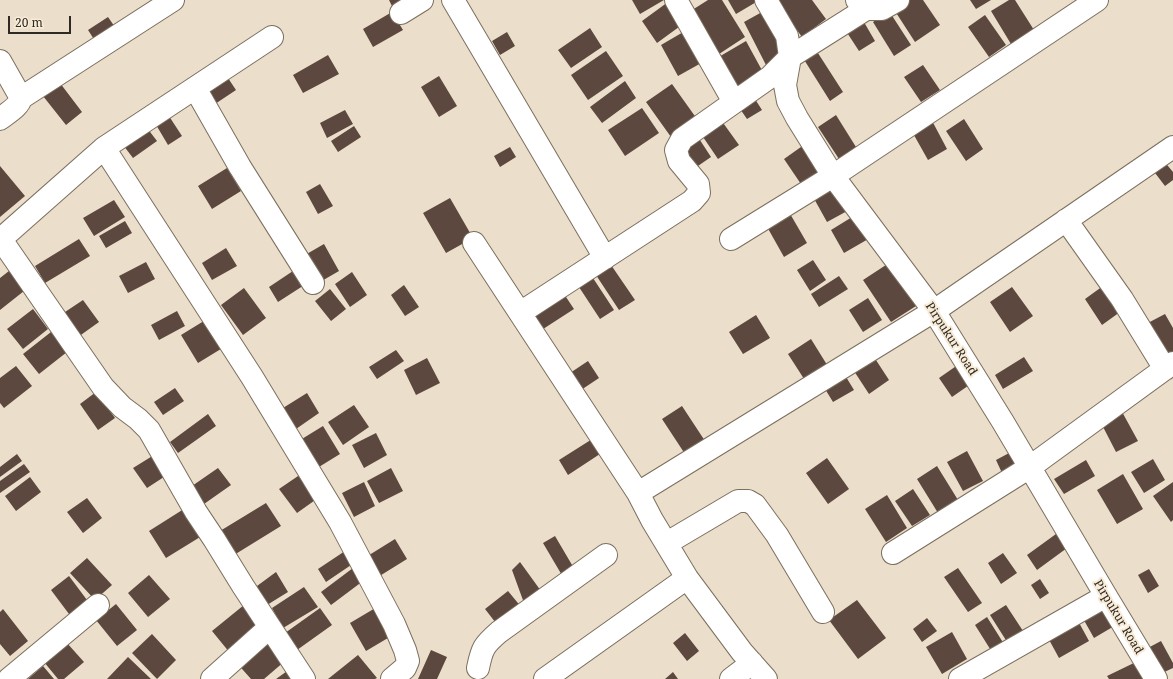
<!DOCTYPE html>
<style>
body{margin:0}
#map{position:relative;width:1173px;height:679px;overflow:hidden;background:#ebdeca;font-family:"Noto Serif",serif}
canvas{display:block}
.scale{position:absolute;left:8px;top:16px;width:63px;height:18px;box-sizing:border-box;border:2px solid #2e2922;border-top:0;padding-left:5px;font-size:12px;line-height:14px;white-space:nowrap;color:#2e2922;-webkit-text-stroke:3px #f8ebd7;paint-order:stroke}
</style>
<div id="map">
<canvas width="1173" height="679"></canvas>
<div class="scale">20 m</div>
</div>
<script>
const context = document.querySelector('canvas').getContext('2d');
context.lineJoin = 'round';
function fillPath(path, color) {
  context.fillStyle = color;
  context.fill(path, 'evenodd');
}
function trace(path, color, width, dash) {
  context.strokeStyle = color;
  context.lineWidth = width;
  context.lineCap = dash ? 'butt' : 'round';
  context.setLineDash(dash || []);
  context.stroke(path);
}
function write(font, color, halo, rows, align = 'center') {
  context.font = font + ' "Noto Serif",serif';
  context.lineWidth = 4;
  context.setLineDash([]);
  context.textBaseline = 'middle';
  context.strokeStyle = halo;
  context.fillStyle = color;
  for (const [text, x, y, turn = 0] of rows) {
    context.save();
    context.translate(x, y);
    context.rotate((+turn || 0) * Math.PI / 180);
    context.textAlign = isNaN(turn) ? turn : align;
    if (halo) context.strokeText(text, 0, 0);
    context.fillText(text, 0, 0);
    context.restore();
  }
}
const building = new Path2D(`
 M389,0H404L392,6Z
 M632,0H664L640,14Z
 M708,0H722L745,37L716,56L689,12Z
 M728,0H757L758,1L736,14Z
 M775,0H812L826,19L802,37Z
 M906,0H923L940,25L915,42L893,8Z
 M970,0H991L976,9Z
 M1009,0H1015L1034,30L1011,44L991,11Z
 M668,2L683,24L657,43L642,21Z
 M889,11L911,45L894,56L873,22Z
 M392,12L403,30L373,47L363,29Z
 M762,12L785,54L766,65L744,22Z
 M985,15L1006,45L989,57L968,27Z
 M108,17L117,30L97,44L88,30Z
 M861,17L875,41L859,51L844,28Z
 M590,28L602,47L571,68L558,50Z
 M685,31L703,62L678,76L661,45Z
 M507,32L515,46L500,55L492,41Z
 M746,41L764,74L736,90L717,58Z
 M816,50L843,92L830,101L803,58Z
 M606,51L623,76L588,100L571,75Z
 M328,55L339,74L303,93L293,75Z
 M923,65L940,90L921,102L904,77Z
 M224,72L236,90L215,104L203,86Z
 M439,76L457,106L439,117L421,87Z
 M625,81L636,98L602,123L590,107Z
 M60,83L82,112L66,125L43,96Z
 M672,84L697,119L671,137L646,102Z
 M753,96L762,110L747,119L738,106Z
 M642,108L659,133L625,156L608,130Z
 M165,110L182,136L168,145L152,118Z
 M345,110L353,124L327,138L320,123Z
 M836,115L856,147L839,159L818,127Z
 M930,117L947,149L928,160L910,128Z
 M964,119L983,149L966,161L946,131Z
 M721,120L739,145L718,159L701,134Z
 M144,124L157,141L133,158L120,141Z
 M354,126L361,137L338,152L331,141Z
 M696,134L711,157L695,168L680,145Z
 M808,142L828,171L803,187L784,159Z
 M510,147L516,157L500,167L494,156Z
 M1163,160L1173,172V180L1165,186L1152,169Z
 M0,166L25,196L0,217Z
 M227,168L241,191L212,209L198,186Z
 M834,182L849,210L827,222L812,195Z
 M320,184L333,206L318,214L306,192Z
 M450,198L473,238L446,253L423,213Z
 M114,200L125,217L94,236L83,218Z
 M789,212L807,243L784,257L766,225Z
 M857,214L870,238L844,253L831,230Z
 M125,221L132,233L106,248L99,236Z
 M79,239L90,256L45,283L35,266Z
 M324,244L339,271L320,282L305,255Z
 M226,248L237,266L212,280L202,263Z
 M813,260L826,280L810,291L797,270Z
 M146,262L155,279L128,293L119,276Z
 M609,262L635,300L619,310L594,272Z
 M889,263L916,306L891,322L863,280Z
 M299,267L309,282L278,302L269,287Z
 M9,271L24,291L0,310V278Z
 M352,272L367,295L350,307L335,284Z
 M591,275L614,310L600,319L577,284Z
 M839,276L848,289L819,307L811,294Z
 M404,285L419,307L405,316L391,295Z
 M1103,286L1120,312L1102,325L1085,299Z
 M1012,287L1033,316L1010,332L990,302Z
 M244,288L266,318L243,335L221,305Z
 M330,289L346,309L331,321L315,301Z
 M562,291L574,309L540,331L528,313Z
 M868,298L882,320L863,332L849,310Z
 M83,300L99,322L78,337L62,314Z
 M33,309L48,329L23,349L7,329Z
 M177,311L185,326L159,340L151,325Z
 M1165,314L1173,328V358L1165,362L1144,325Z
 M756,315L770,338L743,354L729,332Z
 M212,316L229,344L198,363L181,335Z
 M51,332L67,352L39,374L23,354Z
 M811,339L829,368L806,382L788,354Z
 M396,350L404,361L377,379L369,367Z
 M874,357L889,380L869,394L854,371Z
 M1024,357L1033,371L1003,389L995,375Z
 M427,358L440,383L416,395L404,370Z
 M588,361L599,378L581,390L570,373Z
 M962,362L975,381L952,397L939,378Z
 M16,366L32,386L4,408L0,403V378Z
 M843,372L854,390L833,402L822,384Z
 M175,388L184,401L163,415L154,402Z
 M96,392L115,418L98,430L80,404Z
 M307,393L319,413L296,429L283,408Z
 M354,405L369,427L343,445L328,422Z
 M682,406L705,441L685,454L662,419Z
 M1121,410L1138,441L1116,452L1100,421Z
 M208,414L216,426L178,453L170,442Z
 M323,426L340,454L314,470L297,442Z
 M376,433L387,455L364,468L352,445Z
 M597,436L606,450L568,475L559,460Z
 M967,451L983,481L963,491L947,462Z
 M1011,452L1018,464L1002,473L996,460Z
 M17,454L22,461L0,477V467Z
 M154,455L167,475L147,488L133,468Z
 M827,458L849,489L828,504L806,473Z
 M1153,459L1165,480L1144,493L1131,472Z
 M1086,460L1095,476L1064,494L1054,479Z
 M24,464L30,472L0,493V481Z
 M937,466L958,500L938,513L917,479Z
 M218,468L231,485L204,504L192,486Z
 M391,468L403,491L379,503L367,481Z
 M301,474L318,498L297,513L279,489Z
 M1123,474L1143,509L1117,524L1097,490Z
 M30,477L41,492L16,511L5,496Z
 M364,482L375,506L354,517L342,493Z
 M1173,482V520L1171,522L1153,496Z
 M913,489L930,515L912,526L895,501Z
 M887,495L907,528L886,542L865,509Z
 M87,498L102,518L83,533L67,512Z
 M266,503L281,526L234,555L220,531Z
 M187,507L205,534L166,558L149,531Z
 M1056,534L1067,548L1037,570L1027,555Z
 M555,536L575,570L563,577L543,543Z
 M395,539L407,559L378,577L366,557Z
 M345,551L354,563L326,582L318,569Z
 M1003,553L1017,573L1001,584L988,563Z
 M87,558L112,585L95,600L70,573Z
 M520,562L541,591L524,603L512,570Z
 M357,565L367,578L331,605L321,592Z
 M958,568L982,603L968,612L944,577Z
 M1149,569L1159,586L1148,593L1138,575Z
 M276,572L288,592L267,605L257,586Z
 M149,575L170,599L148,617L128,593Z
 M69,576L90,604L72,618L51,590Z
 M1040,579L1049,593L1040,599L1031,585Z
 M304,587L318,607L283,628L272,608Z
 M508,591L522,608L499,627L485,609Z
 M857,600L886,638L858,659L829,620Z
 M1103,603L1116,625L1094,638L1081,615Z
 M116,604L137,630L117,646L96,620Z
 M244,605L262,627L230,653L212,631Z
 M1006,605L1025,634L1009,645L990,615Z
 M377,607L393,635L366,651L350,623Z
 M320,608L332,625L297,650L285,633Z
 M3,609L28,641L10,656L0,644V612Z
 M987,617L1004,644L992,652L975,625Z
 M927,618L937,631L922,642L913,629Z
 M1077,619L1089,641L1059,658L1047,636Z
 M952,632L967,659L942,674L926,647Z
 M685,633L699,651L687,661L673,643Z
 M152,634L176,660L157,679L132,653Z
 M263,637L285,661L264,679H251L235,661Z
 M1161,641L1173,663V668L1160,674L1146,649Z
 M67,643L84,662L64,679H58L44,662Z
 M431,650L447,657L437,679H418Z
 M358,655L377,678L375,679H328Z
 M128,657L151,679H107Z
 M1138,661L1147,679H1109L1107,676Z
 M43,666L54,679H28Z
 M290,669L297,679H276Z
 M673,672L678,679H665Z`);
const street = new Path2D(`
 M453,0L605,258
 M676,0L734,102
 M766,0L787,36L790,57L785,85L788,101L797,118L833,176L934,311L1003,422L1106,596L1156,679
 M857,0L866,9H882L898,0
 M401,13L422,0
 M0,61L21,98C19,107 7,113 0,119
 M195,88L240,167L313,283
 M21,98L173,0
 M104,148L252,377L340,522L394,624L405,650L408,661L405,668L392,679
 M1066,220L1122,299L1165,369
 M0,238L103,387L122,407L138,419L149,430L196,512L214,539L243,586L304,679
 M1,239L104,148L272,37
 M731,239L833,176L1097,0
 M474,243L638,493
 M520,313L692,201L699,193L698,184L679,161L676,150L682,139L770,77L790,57L866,9
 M667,543L738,501H748L755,505L777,535L823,612
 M893,553L1030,467L1173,363
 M687,578L742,652L766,679
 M478,668C482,648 484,645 499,632L606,555
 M9,679L98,605
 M212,679L270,627
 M545,679L687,578L652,520L638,493L934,311L1173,147
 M731,679L752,663
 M960,679L1106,596`);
const streetNames = [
 ["Pirpukur Road",951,339,57],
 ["Pirpukur Road",1118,617,59]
];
fillPath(building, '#5c483f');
trace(street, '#7b6f5e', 24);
trace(street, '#fff', 22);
write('12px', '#2e2922', '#f8ebd7', streetNames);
</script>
